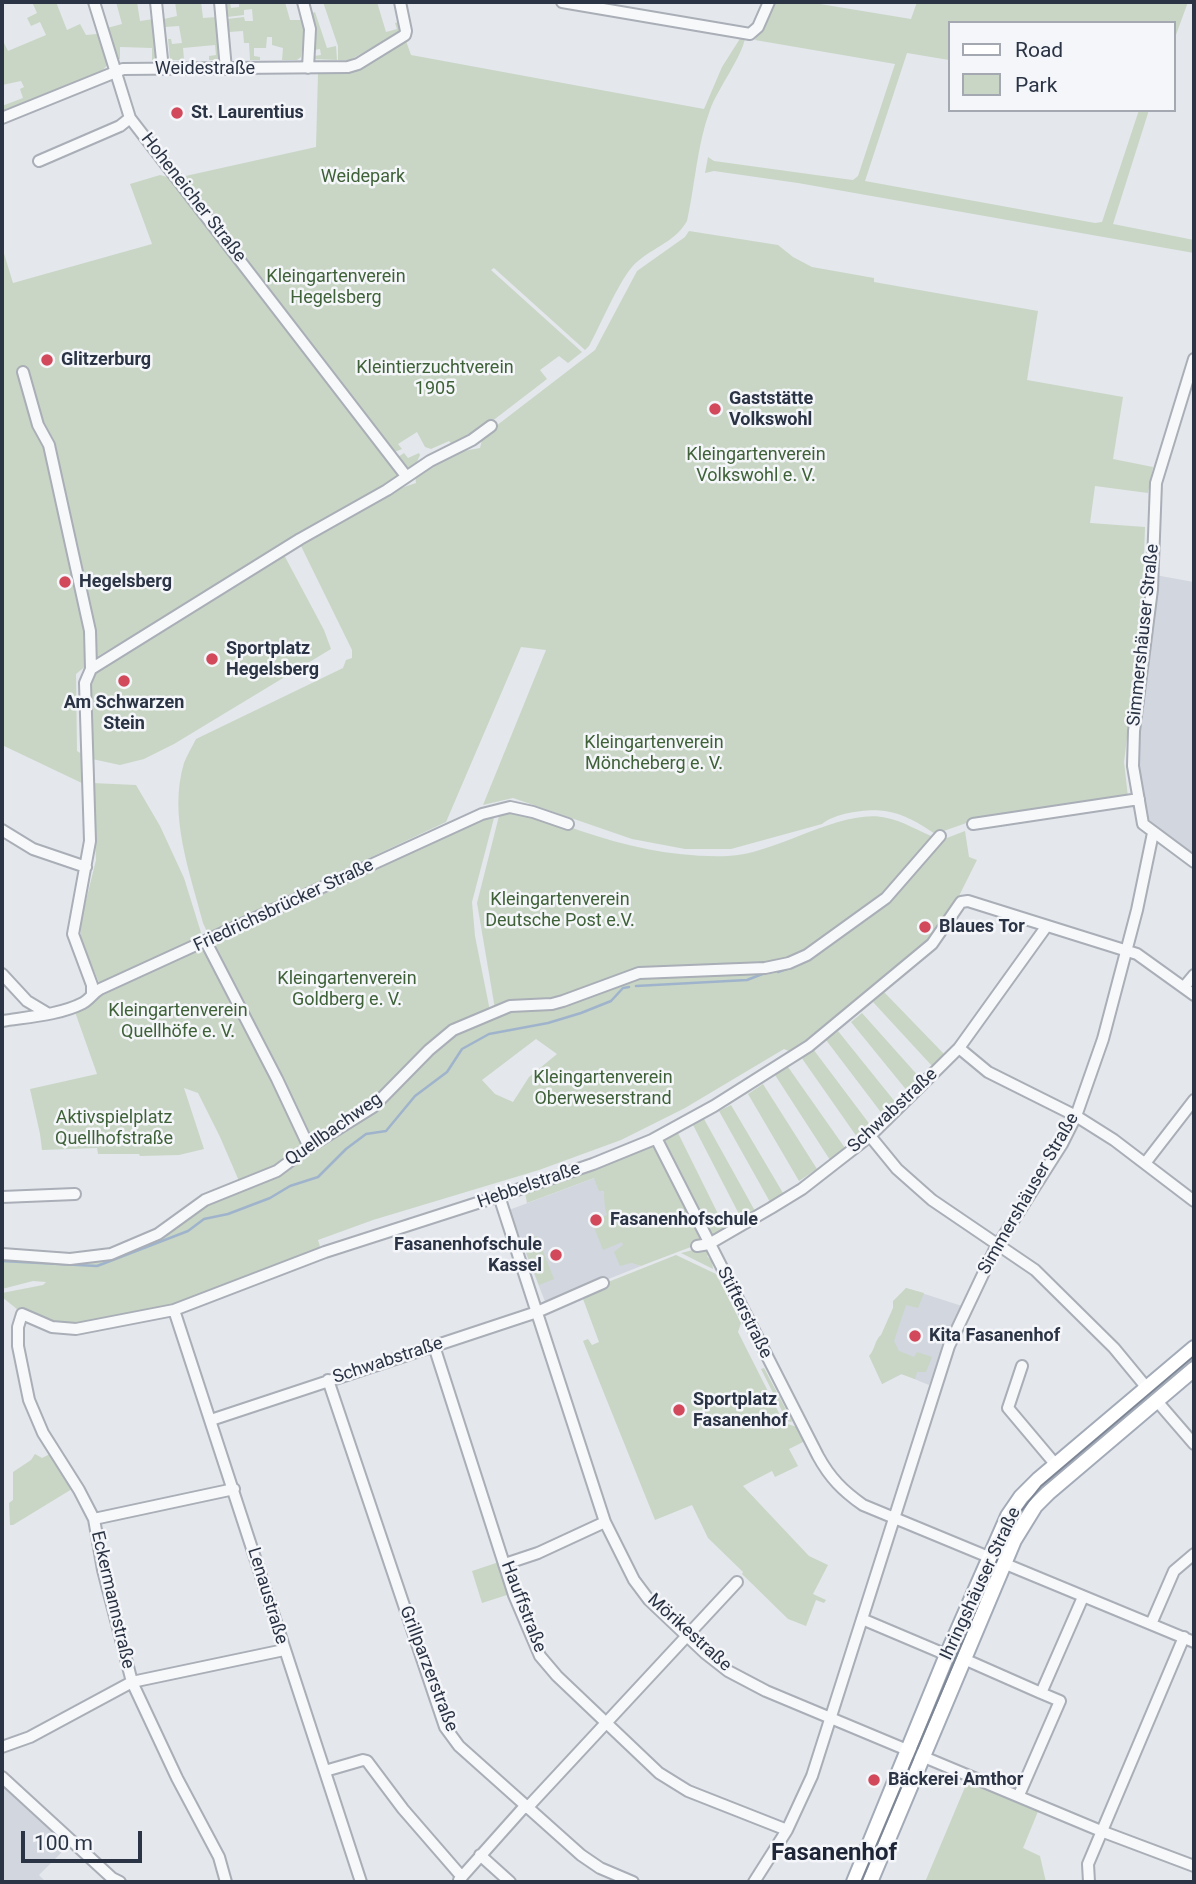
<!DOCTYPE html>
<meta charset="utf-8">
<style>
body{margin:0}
#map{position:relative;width:1196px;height:1884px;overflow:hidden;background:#e4e7ec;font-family:Roboto,sans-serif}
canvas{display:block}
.frame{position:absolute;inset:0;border:4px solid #2b3445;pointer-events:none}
.legend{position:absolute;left:948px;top:21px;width:228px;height:91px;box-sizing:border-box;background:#f4f6f9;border:2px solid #a4a8b1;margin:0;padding:9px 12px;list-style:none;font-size:21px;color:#2b3445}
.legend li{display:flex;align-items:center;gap:14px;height:35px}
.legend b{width:35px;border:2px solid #a4a8b1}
.scale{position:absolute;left:21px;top:1831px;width:121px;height:32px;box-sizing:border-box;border:4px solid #2b3445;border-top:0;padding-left:9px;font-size:21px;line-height:24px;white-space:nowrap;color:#2b3445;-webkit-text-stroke:5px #f4f6f9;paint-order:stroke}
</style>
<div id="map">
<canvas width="1196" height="1884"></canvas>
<div class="frame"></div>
<ul class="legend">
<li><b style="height:9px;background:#fff"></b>Road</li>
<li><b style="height:19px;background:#c9d6c5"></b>Park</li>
</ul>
<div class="scale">100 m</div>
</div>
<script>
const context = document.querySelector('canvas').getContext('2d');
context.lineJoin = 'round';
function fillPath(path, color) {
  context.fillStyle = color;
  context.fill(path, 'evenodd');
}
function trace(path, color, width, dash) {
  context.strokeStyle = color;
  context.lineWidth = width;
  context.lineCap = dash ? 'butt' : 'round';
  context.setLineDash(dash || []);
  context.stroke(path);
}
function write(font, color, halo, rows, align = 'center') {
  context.font = font + ' Roboto,sans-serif';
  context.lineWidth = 5;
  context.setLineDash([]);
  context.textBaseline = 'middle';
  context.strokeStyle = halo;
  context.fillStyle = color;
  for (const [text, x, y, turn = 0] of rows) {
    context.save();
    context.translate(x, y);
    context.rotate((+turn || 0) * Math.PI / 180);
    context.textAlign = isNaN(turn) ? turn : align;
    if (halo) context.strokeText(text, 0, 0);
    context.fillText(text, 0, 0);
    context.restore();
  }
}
const built = new Path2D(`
 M1155,575L1194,582V856L1155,828L1145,813L1135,764Z
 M597,1177L631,1263L641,1266L546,1304L509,1210Z
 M906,1288L962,1306L929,1385L902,1374L882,1384L881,1337L897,1300Z
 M2,1785L70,1844L39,1875L44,1880L42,1882H2Z`);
const green = new Path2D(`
 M32,2H56L67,30L80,24L86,35L97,34L108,64L103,70L2,111V106L23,98L20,89L24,87L21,81L2,85V39L8,51L46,35L40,22L31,26L27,18L37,13Z
 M116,2H137L140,21L154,19L155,60H152V48L120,47V59H117L107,28L122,24Z
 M175,2H201L203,18L216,17L220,60H209V56L216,55L215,45L183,48L184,60H170L168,39H171L172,44L182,43L179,26L165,27L164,19L177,16Z
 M230,2L231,8L239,7V2H285L290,20H302L304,37L301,57L297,60H282L283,48L272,45V37H267L266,48H254V56L260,57V60H250L249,43H244L243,31L229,32L227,19L244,17L245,21H253L252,9L244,10V15L227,17L225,3Z
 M323,2H377L386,32L397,29L395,23L399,22L400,32L350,60H338V46Z
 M773,2H808L911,19L917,2H1188L1173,43V23H949V60L907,53L865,181L1095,223L1102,222L1139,110H1149L1113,224L1194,240V253L798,183L714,171L705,173L708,157L714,161L845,179L853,180L858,176L895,64L755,40Z
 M315,12L327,48L336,46L337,60L315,59L314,56L321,55L320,49L314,50L310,14Z
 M741,37L745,38C742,57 718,88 710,110C697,145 695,185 687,221C674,244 649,248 632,267C618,283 600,326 589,346L585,350L494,268L491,270L582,352L568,363L559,356L540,370L547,379L478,432L454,446L449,441L431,449L425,447L417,432L398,444L402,449L392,453L181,177L316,147L318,73L354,71L406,41L411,55L704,109L722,67Z
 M160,175L171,178L400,475L385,488L98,656L76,674L77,751L85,756L86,785L2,745V247L13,283L152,244L130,184Z
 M689,231L778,245L793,257L812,267L874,278V282L1038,311L1027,380L1123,397L1113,459L1153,467L1148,493L1095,486L1090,523L1145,527L1142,616L1124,762L1128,797L975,820L935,834C921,824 902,813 885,811C869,808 834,813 822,824L731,849H685L632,839L513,798L483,805L546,650L521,647L446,822L208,934L203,923C190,872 168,816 184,763C187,755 192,747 196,739L343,668L346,660L352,658V650L300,544L389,492L416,483L415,475L458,452L480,448L483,436L595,350L637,271L685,237Z
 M404,453L408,458L419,453L420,455L416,464L409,469L402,467L397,461L398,457Z
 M283,553L324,630L331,649L174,744L144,759L120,765L92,759L89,684L93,670Z
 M92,783L136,785L160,826L184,878L203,939L100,985L81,939L80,925L96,860Z
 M510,810C535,814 558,823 581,831C628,847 679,858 728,856C775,855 842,807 887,818C903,821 920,832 936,838L882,898L810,952L784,962L635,970L561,999L495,1009L477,903L500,812Z
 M495,814L472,902L475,936L490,1011L452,1028L372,1104L312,1142L212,943Z
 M965,831L969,857L977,860L953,908L932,937L879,984L794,1053L784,1049L685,1108L621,1140L539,1170L373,1220L318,1240L321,1250L172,1306L75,1325L55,1323L18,1310L2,1297V1293L43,1285L46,1282L33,1281L2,1289V1259L114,1256L205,1205L289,1169L305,1155L375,1109L455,1031L512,1008L555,1006L629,980L665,975L778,969L887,901L939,841ZM536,1039L557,1054L529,1077L513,1102L495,1094L482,1080Z
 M204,946L304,1145L280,1165L239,1181L220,1137L198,1093L184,1088L204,1149L179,1155L140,1156L139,1154H98L97,1148L42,1150L40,1134L30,1089L97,1074L75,1012L104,991Z
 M884,992L944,1054L932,1066L873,1002Z
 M862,1013L921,1079L908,1092L851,1022Z
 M838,1031L896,1103L883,1115L826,1040Z
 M813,1049L871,1126L857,1137L801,1057Z
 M788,1067L845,1148L830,1160L775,1075Z
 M763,1084L817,1169L799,1181L748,1094Z
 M731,1105L783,1193L770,1202L719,1111Z
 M704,1119L755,1211L741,1218L693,1125Z
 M678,1133L725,1228L711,1236L664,1140Z
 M653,1145L701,1238L696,1245L641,1266L631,1263L620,1266L614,1252L623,1245L622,1242L603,1250L592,1222L607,1215C604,1207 605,1198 603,1191H599L594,1178L527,1203L525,1193L595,1169Z
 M537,1236L554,1279L539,1285L522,1242Z
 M705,1247L708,1255L707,1256L712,1261L713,1269L681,1253Z
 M676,1255L716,1274L741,1323L738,1332L784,1423L797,1427L805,1441L789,1449L798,1466L775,1477L772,1471L743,1486L809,1556L828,1565L813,1594L826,1600L824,1603L816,1600L806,1626L788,1619L742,1574L743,1572L708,1538L692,1505L655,1520L583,1341L588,1339L592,1345L599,1342L583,1299L593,1294V1288Z
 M906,1288L924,1293L918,1308L906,1305L894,1341L899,1351L914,1357L917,1352L932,1357L926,1372H917L915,1379L901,1374L882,1384L869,1356C875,1350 875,1339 881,1335L893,1308V1301Z
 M764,1368L792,1421L791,1422L787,1421L761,1369Z
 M35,1454L42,1458L50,1454L72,1489L13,1525H10L9,1503L13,1500V1472L31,1460Z
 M499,1562L510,1594L482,1603L472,1571Z
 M968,1780L1039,1809L1023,1848L1040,1856L1046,1882H925Z`);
const stream = new Path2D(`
 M778,972L790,968
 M636,986L747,980L765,973L771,972
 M2,1261L97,1266L105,1263L188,1231L204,1219L228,1214L270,1198L290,1186L318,1177L346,1149L366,1134L386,1131L415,1096L447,1072L462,1049L489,1034L548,1023L581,1013L611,1001L623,988L629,987`);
const minor = new Path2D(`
 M94,2L130,118L406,476
 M156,2L163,69
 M220,2L226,69
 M303,2L310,29L308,68
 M562,2L750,34L758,27L769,2
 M2,118L123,69L348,67L358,64L405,35L406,31L400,2
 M39,161L120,126L130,118
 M1194,359L1156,483L1152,589L1134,731L1133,766L1143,824L1194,862
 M23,372L38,425L49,445L90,631L91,669L85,683L90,841L73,934L92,985V993
 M91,669L300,539L387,490L430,461L472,440L491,426
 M973,824L1139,799
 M2,830L33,849L86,867
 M206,942L277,1079L309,1147
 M2,974L27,1001L47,1013
 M1184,987L1194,975
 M2,1021C27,1017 60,1015 83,1003C90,999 93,993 100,989L482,814L510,807L533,812L568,824
 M959,1048L988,1072L1076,1116L1114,1140L1194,1201
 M870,1136L897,1169L932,1200L1035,1270L1114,1348L1147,1388
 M656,1138L818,1456C830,1478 843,1491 863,1505L1194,1642
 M1146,1162L1194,1100
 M499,1196L605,1522L634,1580L649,1600L705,1653L728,1671L766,1691L1101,1831L1194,1866
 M2,1197L75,1194
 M697,1246L709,1244L771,1208L802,1189L870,1136L959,1048L1046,927
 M2,1254L70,1259L111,1254L158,1234L205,1200L277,1171L309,1147L373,1107L429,1050L453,1030L510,1006L552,1004L563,1001L639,973L765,968L789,963L807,955L886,898L940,836
 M174,1310L361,1882
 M434,1346L514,1595L540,1656L557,1676L659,1773L688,1791L787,1830
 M1022,1366L1008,1408L1056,1465
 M328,1380L445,1727L459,1746L581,1855L600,1868L633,1882
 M1156,1400L1194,1444
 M211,1420L537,1312L603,1283
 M94,1519L234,1489
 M505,1564L538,1553L605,1522
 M862,1619L947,1655
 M1151,1624L1174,1571L1194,1554
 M964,1659L1041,1693
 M2,1747L30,1737L132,1682L284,1650
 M325,1771L363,1760L367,1761L403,1809L462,1877
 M2,1777L112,1878L120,1882
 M1019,1795L1060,1701L1041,1693L1083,1597
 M527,1808L737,1582
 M480,1855L510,1882
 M459,1880L525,1806
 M226,1882L219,1857L177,1778L132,1682L103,1570L94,1519L79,1490L43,1433L29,1400L18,1346V1327L22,1314L52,1327L76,1329L174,1310L325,1252L499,1196L593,1164L652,1140L714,1106L809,1046L932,944L961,902L968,901L1137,954L1194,995
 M754,1882L787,1830L812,1776L949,1346L994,1251L1062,1144L1076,1116L1103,1039L1137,910L1153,833
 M1089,1882L1088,1864L1184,1637`);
const major = new Path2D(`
 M854,1882L947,1655L1008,1516L1021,1497L1039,1479L1194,1348
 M870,1882L1014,1540L1035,1506L1048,1493L1194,1369`);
const tram = new Path2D(`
 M861,1882L1014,1520L1041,1486L1194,1356`);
const markers = [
 [177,113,7,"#d1495b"],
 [47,360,7,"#d1495b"],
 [715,409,7,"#d1495b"],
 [65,582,7,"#d1495b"],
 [212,659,7,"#d1495b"],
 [124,681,7,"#d1495b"],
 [925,927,7,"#d1495b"],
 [596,1220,7,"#d1495b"],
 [556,1255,7,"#d1495b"],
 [915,1336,7,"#d1495b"],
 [679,1410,7,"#d1495b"],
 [874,1780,7,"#d1495b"]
];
const streetNames = [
 ["Weidestraße",205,69],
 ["Hoheneicher Straße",193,198,52],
 ["Simmershäuser Straße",1144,635,-84],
 ["Friedrichsbrücker Straße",284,906,-25],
 ["Schwabstraße",893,1111,-43],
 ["Quellbachweg",334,1130,-35],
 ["Hebbelstraße",529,1186,-19],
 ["Simmershäuser Straße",1029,1194,-60],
 ["Stifterstraße",744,1313,63],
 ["Schwabstraße",388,1361,-18],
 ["Ihringshäuser Straße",981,1584,-65],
 ["Lenaustraße",267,1596,73],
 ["Eckermannstraße",112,1600,77],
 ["Hauffstraße",523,1607,69],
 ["Mörikestraße",689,1633,42],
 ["Grillparzerstraße",428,1669,69]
];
const poiNames = [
 ["St. Laurentius",191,113],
 ["Glitzerburg",61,360],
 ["Gaststätte",729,399],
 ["Volkswohl",729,420],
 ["Hegelsberg",79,582],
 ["Sportplatz",226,649],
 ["Hegelsberg",226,670],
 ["Am Schwarzen",124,703,"center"],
 ["Stein",124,724,"center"],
 ["Blaues Tor",939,927],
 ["Fasanenhofschule",610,1220],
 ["Fasanenhofschule",542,1245,"right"],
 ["Kassel",542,1266,"right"],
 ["Kita Fasanenhof",929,1336],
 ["Sportplatz",693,1400],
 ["Fasanenhof",693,1421],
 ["Bäckerei Amthor",888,1780]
];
const parkNames = [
 ["Weidepark",363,177],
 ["Kleingartenverein",336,277],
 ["Hegelsberg",336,298],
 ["Kleintierzuchtverein",435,368],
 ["1905",435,389],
 ["Kleingartenverein",756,455],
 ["Volkswohl e. V.",756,476],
 ["Kleingartenverein",654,743],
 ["Möncheberg e. V.",654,764],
 ["Kleingartenverein",560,900],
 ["Deutsche Post e.V.",560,921],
 ["Kleingartenverein",347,979],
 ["Goldberg e. V.",347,1000],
 ["Kleingartenverein",178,1011],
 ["Quellhöfe e. V.",178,1032],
 ["Kleingartenverein",603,1078],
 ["Oberweserstrand",603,1099],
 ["Aktivspielplatz",114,1118],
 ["Quellhofstraße",114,1139]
];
const districtNames = [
 ["Fasanenhof",834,1854]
];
fillPath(built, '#d2d6de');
fillPath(green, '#c9d6c5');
trace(stream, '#9fb4cc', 2.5);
trace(minor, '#a9aeb7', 14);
trace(major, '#a3abb8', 18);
trace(minor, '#f7f8fa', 10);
trace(major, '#fff', 14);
trace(tram, '#7d8696', 2);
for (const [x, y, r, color] of markers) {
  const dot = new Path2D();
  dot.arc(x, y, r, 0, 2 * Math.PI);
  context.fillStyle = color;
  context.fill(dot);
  trace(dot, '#f4f6f9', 2.5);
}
write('18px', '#2b3445', '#f4f6f9', streetNames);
write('bold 18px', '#2b3445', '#f4f6f9', poiNames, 'left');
write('18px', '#3f6138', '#f4f6f9', parkNames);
write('bold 24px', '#1d2536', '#f4f6f9', districtNames);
</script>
